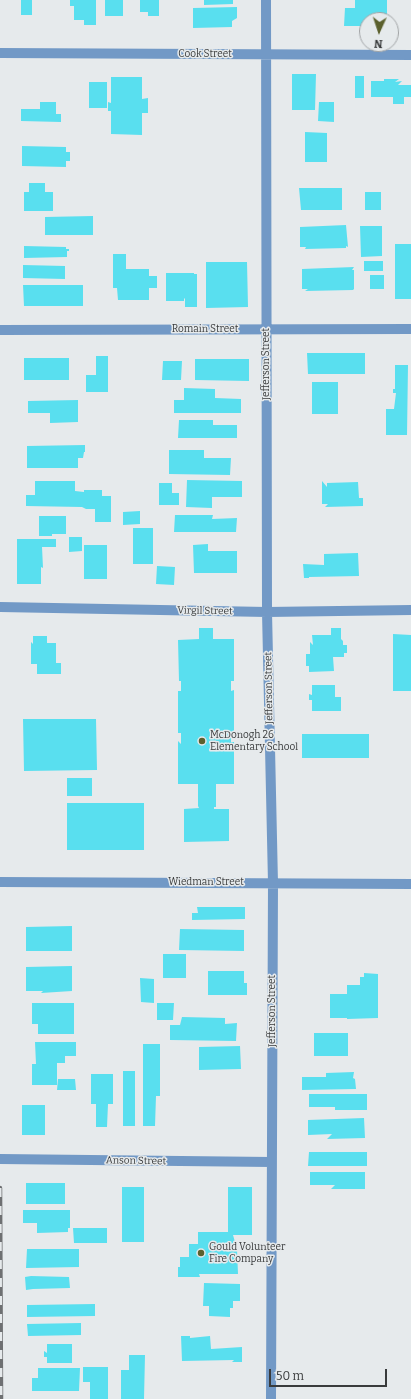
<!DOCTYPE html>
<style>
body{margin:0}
#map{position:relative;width:411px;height:1399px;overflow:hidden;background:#e6eaec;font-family:Bitter,serif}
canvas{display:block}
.north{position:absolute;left:359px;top:12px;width:40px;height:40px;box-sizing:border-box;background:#e6eaec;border:1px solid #a1a4a6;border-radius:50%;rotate:183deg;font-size:11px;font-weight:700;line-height:16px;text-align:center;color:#393b3c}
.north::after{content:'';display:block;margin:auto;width:14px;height:18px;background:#5b602d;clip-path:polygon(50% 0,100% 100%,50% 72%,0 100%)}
.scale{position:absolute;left:269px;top:1369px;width:118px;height:18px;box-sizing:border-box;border:2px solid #393b3c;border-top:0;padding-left:5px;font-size:12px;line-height:14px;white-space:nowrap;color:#393b3c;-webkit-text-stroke:3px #e6eaec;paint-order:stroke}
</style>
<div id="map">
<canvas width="411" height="1399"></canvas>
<div class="north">N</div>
<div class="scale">50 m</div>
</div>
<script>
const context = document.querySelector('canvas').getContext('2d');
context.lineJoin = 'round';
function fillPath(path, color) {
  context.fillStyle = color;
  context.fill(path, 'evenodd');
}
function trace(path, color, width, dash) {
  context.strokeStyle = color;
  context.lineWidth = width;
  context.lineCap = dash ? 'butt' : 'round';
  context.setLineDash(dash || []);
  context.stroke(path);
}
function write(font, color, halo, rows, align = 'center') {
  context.font = font + ' Bitter,serif';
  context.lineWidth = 3;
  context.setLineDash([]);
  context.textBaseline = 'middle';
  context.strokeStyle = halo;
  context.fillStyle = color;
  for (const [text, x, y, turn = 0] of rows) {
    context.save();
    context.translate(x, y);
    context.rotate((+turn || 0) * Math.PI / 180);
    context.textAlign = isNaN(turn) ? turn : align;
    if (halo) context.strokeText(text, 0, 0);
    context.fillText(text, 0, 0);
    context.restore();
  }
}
const building = new Path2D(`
 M21,0H32V15H21Z
 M70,0H96V25H84V20H74V6H70Z
 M105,0H123V16H105Z
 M140,0H159V16H148V12H140Z
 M204,0H233V4L204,5Z
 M355,0H387V20H367V26H344L345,8H355Z
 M237,7V18L232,21V27L193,28V8Z
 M292,74H316L315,110H292Z
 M355,76H364V98H355Z
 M111,77H142V99L148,98V113H142V135L111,134V111H108V102L111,103Z
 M384,79H399L395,82L402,81L398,85H411V97H404V104H393V97H371V81H384Z
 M89,82H107V108H89Z
 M40,102H56V114H61V122L21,121V109H40Z
 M319,102H334V122L318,121Z
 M305,132L327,133V162H305Z
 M22,146L66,147V152H70V161H66V167L22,166Z
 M29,183H45V192H53V211H24V192H29Z
 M299,188H342V210H301Z
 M365,192H381V210H365Z
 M93,216V235H45V217Z
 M346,225L348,247L346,246V248L305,249L306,247H300V227Z
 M360,226H382V256L361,257Z
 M395,244H411V299H395Z
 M24,246L66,247V249H69V251H67V257L24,258Z
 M113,254H126V269H149V276H157V288H149V300H118L117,288H113Z
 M364,261H383V271H364Z
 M206,262H247L248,307L206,308Z
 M23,265L65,266V279L23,278Z
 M354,267L352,270H354V289L353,290L305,291L308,289H302V269Z
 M166,273H194V274H197V307H185V299L184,298V301H166Z
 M370,275H384V289H370Z
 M23,285H83V306H24Z
 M307,353H365V374H308Z
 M96,356H108V392H86V375H96Z
 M24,358H69V380H24Z
 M195,359H249V381L195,380Z
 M163,361H182L181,380H162Z
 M395,365H408L407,435H386V409H394L396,393H393V389H395Z
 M312,382H338V414H312Z
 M184,388L215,389V398L241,399V413H174V400H184Z
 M78,400V422L50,423V413H28V401Z
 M179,420H213V425H237V438H178Z
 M85,445V452H84L83,458H78V468H27V446Z
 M169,450H204V458H231L230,475L169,474Z
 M187,480L242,481V497H212V508L186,507Z
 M35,481H75V491L84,492V490H102V496H111V522H95V509H86L82,507L26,506V495H35Z
 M322,481L327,487V483L358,482L359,498H363V506L325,507L328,504H322Z
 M159,483H172V493H179V505H159Z
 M140,511V524L123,525V512Z
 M175,515H213L212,519L237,518L236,532H174Z
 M39,516H66V534H52V536H39Z
 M133,528H153V564H133Z
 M69,537H82V551L69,552Z
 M17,539H56V547H42L43,568L41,567V584H17Z
 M208,544V551H237V573H194L193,545Z
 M84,545H107V579H84Z
 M358,553L359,576L309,577V578H304L303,564L324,565V554Z
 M157,566L175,567L174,585L156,584Z
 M199,628H213V639H234V681H231V691L234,690V733H231V742H234V784H216V807H214V809H229V841L184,842V809L199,808L198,806V784H178V741L181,744V733H178V691H181V681H179L178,640L199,639Z
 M331,628H341V639L343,641V645H347V653H344V657H333L334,671L309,672V666H306V654H310V642L313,645L312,635H331Z
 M393,634L411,635V691H393Z
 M33,636H47V643H56V663H61V674H37V664H31V642L33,644Z
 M312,685H335V697H341V711H312V700H309V694L312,695Z
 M23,719H96L97,770L24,771Z
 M302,734H369V758H302Z
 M67,778H92V796H67Z
 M67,803H144V850H67Z
 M197,907H245V919L192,920V913H198Z
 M72,926V951H26V927Z
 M180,929L244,930V951L179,950Z
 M163,954H186V978H163Z
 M72,966V991L41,993L43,991H26V967Z
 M208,971H244V983H247V995H208Z
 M364,973L378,974V1018L347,1019V1018H330V994H347V985H360V977H364Z
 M140,978L154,979V1003L141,1002Z
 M32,1003H74V1034H38V1024H32Z
 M157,1003H174L173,1020H157Z
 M182,1017L225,1018V1024L237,1023L236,1041L170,1040V1025H180Z
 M314,1033H348V1056H314Z
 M35,1042H76V1056H65V1063H57V1085H32V1064H36Z
 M143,1044H160V1096H156L155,1126H143Z
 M240,1046L241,1069L199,1070V1047Z
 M123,1071H135V1126H123Z
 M354,1072L353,1078L355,1079L356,1089L302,1090V1077H326V1073Z
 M91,1074H113V1104H108L107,1127H96V1104H91Z
 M58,1079H75L76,1090H57Z
 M309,1094H367V1110H335V1107H309Z
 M22,1105H45V1135H22Z
 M364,1118L365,1138L327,1139L332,1134L308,1135V1120Z
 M309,1152H367V1166H308Z
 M310,1172H365V1189H331L335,1185H310Z
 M26,1183H65V1204H26Z
 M122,1187H144V1242H122Z
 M228,1187H252V1235H233L237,1249L238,1274H199L200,1277H178V1267H180V1257H189V1244H198V1232H228Z
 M23,1210H70V1228H68V1232L37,1233V1223H23Z
 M73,1228H107V1243H74Z
 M27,1249H79V1267L26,1268Z
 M31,1276L69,1277L70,1288L33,1289L26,1290L25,1277Z
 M204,1283L240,1284V1301H233V1308H230V1317L209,1316V1306H203Z
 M95,1304V1316L27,1317V1305Z
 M81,1323V1335L28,1336L27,1324Z
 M181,1336H190V1338L210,1336L211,1349L242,1347V1362H232L234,1360L182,1361Z
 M47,1344H72V1363H47V1357H44V1351L47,1353Z
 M129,1355H145L144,1399H121V1370H129Z
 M83,1367H108V1399H90V1382H83Z
 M38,1368H80L79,1391H32V1378H38Z`);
const minor = new Path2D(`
 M266,0L267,612L273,883L271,1399
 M0,53L411,55
 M0,330L411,329
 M0,607L267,612L411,610
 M0,882L411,884
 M0,1159L271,1162`);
const rail = new Path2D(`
 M0,1188L1,1399`);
const markers = [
 [202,741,4,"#5b602d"],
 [201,1253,4,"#5b602d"]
];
const streetNames = [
 ["Cook Street",205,54],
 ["Romain Street",205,329],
 ["Jefferson Street",266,364,-90],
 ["Virgil Street",205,611,1],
 ["Jefferson Street",269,688,-91],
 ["Wiedman Street",206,882],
 ["Jefferson Street",272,1011,-90],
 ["Anson Street",136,1161,1]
];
const poiNames = [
 ["McDonogh 26",210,735],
 ["Elementary School",210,747],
 ["Gould Volunteer",209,1247],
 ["Fire Company",209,1259]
];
fillPath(building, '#59dfef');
trace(minor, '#7299c6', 10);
trace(rail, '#6e7072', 4.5);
trace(rail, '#e6eaec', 3, [9]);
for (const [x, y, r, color] of markers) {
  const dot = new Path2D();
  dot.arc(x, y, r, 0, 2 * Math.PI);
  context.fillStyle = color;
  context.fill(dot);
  trace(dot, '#e6eaec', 1.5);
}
write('10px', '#393b3c', '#e6eaec', streetNames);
write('10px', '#393b3c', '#e6eaec', poiNames, 'left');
</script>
